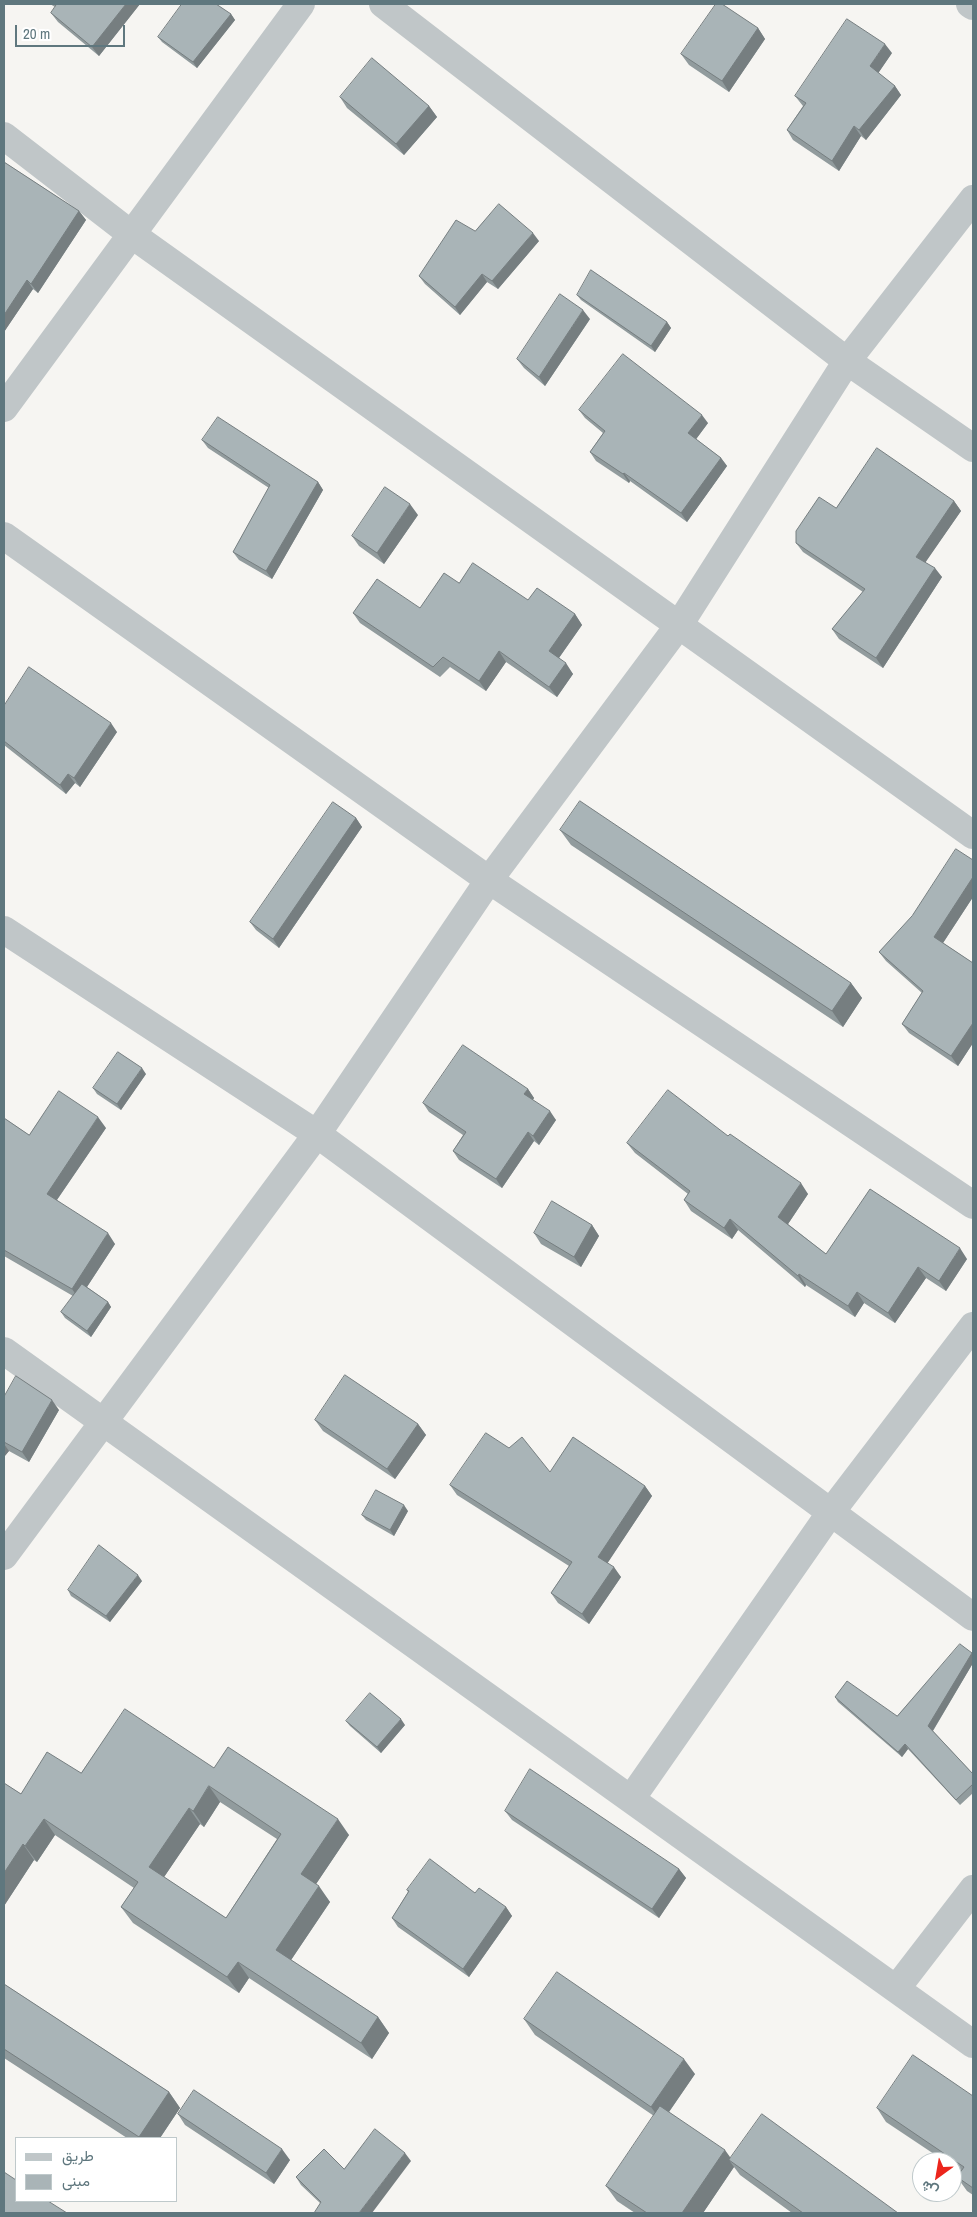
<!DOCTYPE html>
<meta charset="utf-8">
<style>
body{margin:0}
#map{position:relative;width:977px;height:2217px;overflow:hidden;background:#f6f5f2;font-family:"Archivo Narrow",Vazirmatn,sans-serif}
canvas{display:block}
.frame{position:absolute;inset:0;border:5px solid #5f777e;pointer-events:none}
.legend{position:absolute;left:15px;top:2137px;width:162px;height:65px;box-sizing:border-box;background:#fff;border:1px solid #bfc9cb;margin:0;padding:6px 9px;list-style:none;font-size:15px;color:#5f777e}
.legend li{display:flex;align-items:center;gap:10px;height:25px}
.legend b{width:25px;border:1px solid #bfc9cb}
.north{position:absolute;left:912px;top:2152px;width:50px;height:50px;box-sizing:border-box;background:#fff;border:1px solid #bfc9cb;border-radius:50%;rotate:212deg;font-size:14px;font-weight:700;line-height:20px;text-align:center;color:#5f777e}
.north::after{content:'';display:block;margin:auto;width:18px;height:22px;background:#ec251c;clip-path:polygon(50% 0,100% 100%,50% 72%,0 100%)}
.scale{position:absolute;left:15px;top:25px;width:110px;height:22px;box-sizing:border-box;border:2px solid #5f777e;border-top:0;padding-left:6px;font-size:15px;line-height:18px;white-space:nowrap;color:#5f777e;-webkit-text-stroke:4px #fff;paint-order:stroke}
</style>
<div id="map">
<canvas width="977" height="2217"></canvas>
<div class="frame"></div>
<ul class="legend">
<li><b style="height:6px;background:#c0c6c8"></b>طريق</li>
<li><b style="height:14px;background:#a9b4b7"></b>مبنى</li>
</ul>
<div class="north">ش</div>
<div class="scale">20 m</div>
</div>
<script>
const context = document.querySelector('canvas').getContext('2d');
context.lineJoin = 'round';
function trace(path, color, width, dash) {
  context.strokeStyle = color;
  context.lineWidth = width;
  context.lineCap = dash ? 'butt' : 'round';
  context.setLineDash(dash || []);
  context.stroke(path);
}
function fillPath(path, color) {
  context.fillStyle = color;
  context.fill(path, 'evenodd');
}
const minor = new Path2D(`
 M383,4L847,361L973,448
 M970,4L973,6
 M4,136L131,234L973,835
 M4,408L301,4
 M4,536L489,880L973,1205
 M4,930L317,1134L973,1617
 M4,1351L973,2044
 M4,1556L317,1134L489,880L679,625L847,361L973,199
 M631,1799L831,1512L973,1326
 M896,1989L973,1889`);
const wall = new Path2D(`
 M50,4H140L99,56L58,22L51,13L55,7Z
 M231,14L235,20L197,68L162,42L158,37Z
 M758,28L765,39L729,92L689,65L681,54Z
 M892,53L878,73L895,86L901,95L866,140L861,136L839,171L793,140L787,130L803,106L795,96Z
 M340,97L429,106L437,117L404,155L347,108Z
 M4,162L79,211L86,220L38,293L33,289L4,332Z
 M475,231L539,241L498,289L487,282L460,315L425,284L419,276Z
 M577,295L667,322L671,328L655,352L581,300Z
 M590,319L545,386L524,368L517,359Z
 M579,410L708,423L696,439L721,458L727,466L687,522L630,481L629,483L596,461L590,452L603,433L585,418Z
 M202,440L318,482L323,490L272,579L239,560L233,552L269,488L208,448Z
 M954,501L961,511L925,562L942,577L883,668L839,639L832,629L863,592L803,552L796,543L836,508Z
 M418,515L384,564L359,546L352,536Z
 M459,583L528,600L575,614L582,625L559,658L573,674L557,697L506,662L486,691L450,667L440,677L360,623L353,613L420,608Z
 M4,706L117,732L80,787L75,783L66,794L4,745Z
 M356,818L362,827L279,948L256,930L250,922Z
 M560,830L851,983L862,998L843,1027L571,845Z
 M973,860V897L943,943L973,963V1043L958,1066L909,1033L902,1024L922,993L886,961L879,952Z
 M146,1074L121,1110L97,1094L93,1088Z
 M528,1089L534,1098L533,1100L556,1120L539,1145L534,1141L502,1188L459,1160L453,1151L463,1135L429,1112L423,1103Z
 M4,1118L29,1135L106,1128L57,1200L115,1244L87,1287L108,1302L111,1307L91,1337L65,1318L61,1312L73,1296L4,1256Z
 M728,1136L808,1194L788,1224L826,1254L967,1259L946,1291L926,1278L895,1323L864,1303L855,1317L806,1285L805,1287L738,1230L732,1239L691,1211L684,1200L688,1194L635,1153L627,1143Z
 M592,1225L599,1236L581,1267L541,1244L534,1233Z
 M4,1397L59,1410L29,1462L9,1451L4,1457Z
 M315,1420L418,1424L426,1435L395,1479L323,1431Z
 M509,1448L550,1472L645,1486L652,1496L607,1563L621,1577L589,1624L558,1603L551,1593L569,1566L457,1495L450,1485Z
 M408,1511L394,1536L366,1520L362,1515Z
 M142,1581L110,1622L71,1596L68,1590Z
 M972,1653L973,1655V1663L933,1731L973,1774V1793L960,1805L908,1749L902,1757L838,1702L835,1697L897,1716Z
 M346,1721L405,1725L381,1753L350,1726Z
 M214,1768L349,1835L316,1884L330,1902L291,1960L378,2017L389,2033L372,2059L249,1978L239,1993L133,1923L121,1907L134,1888L55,1835L37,1862L34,1860L4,1906V1783L21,1794L81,1773ZM220,1802L277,1839L226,1918L164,1877L200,1824L204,1827Z
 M505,1811L679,1869L686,1878L659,1918L512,1820Z
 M407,1890L475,1893L506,1907L512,1916L469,1977L398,1927L392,1918L408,1892Z
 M4,1984L169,2092L180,2108L160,2138H127L4,2058Z
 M524,2019L695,2074L669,2112L730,2158L898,2213H792L740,2175L734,2167L703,2213H635L617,2201L606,2186L654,2116L535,2035Z
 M973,2096V2195L967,2191L957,2177L961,2172L952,2166V2162H946L886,2122L877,2108Z
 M178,2114L290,2160L274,2184L185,2125Z
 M411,2161L320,2203L301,2185L296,2177L344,2169Z`);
const shadedWall = new Path2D(`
 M126,4H140L99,56L92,47Z
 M231,14L235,20L197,68L193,62Z
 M758,28L765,39L729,92L722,81Z
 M885,44L892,53L877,75L870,66Z
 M895,86L901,95L866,140L859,130Z
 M429,106L437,117L404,155L396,144Z
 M854,126L861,136L839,171L832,161Z
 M79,211L86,220L38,293L31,284Z
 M533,233L539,241L498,289L492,281Z
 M482,274L487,282L460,315L455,307Z
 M27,280L33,289L4,332V315Z
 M583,310L590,319L545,386L539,377Z
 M667,322L671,328L655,352L651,346Z
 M702,415L708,423L694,442L688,433Z
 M721,458L727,466L687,522L681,513Z
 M624,473L630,481L629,483L623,474Z
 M318,482L323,490L272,579L266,571Z
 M954,501L961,511L923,566L916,557Z
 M410,504L418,515L384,564L377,553Z
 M935,568L942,577L883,668L876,658Z
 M575,614L582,625L556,662L549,651Z
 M499,651L506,662L486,691L479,681Z
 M566,663L573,674L557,697L549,687Z
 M111,723L117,732L80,787L74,778Z
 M68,774L75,783L66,794L60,785Z
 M356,818L362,827L279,948L273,939Z
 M973,877V897L941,946L934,937Z
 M851,983L862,998L843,1027L832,1011Z
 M973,1023V1043L958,1066L951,1056Z
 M142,1068L146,1074L121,1110L117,1104Z
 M528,1089L534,1098L530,1103L524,1094Z
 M550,1111L556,1120L539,1145L533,1136Z
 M98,1117L106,1128L54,1204L47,1194Z
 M528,1132L534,1141L502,1188L496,1179Z
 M801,1183L808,1194L786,1227L778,1217Z
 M730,1219L738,1230L732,1239L724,1228Z
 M592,1225L599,1236L581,1267L574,1257Z
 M108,1233L115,1244L79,1299L72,1289Z
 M960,1248L967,1259L946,1291L939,1281Z
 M918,1267L926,1278L895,1323L888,1313Z
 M799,1274L806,1285L805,1287L798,1276Z
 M857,1292L864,1303L855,1317L848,1306Z
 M108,1302L111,1307L91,1337L87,1331Z
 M52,1400L59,1410L29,1462L22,1452Z
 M418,1424L426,1435L395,1479L387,1469Z
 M4,1444L9,1451L4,1457Z
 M645,1486L652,1496L605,1567L598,1557Z
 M404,1505L408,1511L394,1536L390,1530Z
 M614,1567L621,1577L589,1624L582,1614Z
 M138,1575L142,1581L110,1622L106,1616Z
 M972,1653L973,1655V1663L932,1732L928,1726Z
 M401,1719L405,1725L381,1753L377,1747Z
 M905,1744L908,1749L902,1757L898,1752Z
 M209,1786L220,1802L204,1827L193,1811Z
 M189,1808L200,1824L160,1883L149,1867Z
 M44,1819L55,1835L37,1862L25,1846Z
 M338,1819L349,1835L312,1890L301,1874Z
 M23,1844L34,1860L4,1906V1873Z
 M679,1869L686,1878L659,1918L652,1909Z
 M319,1886L330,1902L287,1966L276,1950Z
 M506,1907L512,1916L469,1977L463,1969Z
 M238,1962L249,1978L239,1993L227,1977Z
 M378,2017L389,2033L372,2059L361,2043Z
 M684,2059L695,2074L662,2122L651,2107Z
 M169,2092L180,2108L160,2138H140L139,2137Z
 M282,2149L290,2160L274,2184L266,2173Z
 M725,2150L735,2164L729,2160L734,2167L703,2213H682Z
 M405,2153L411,2161L372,2213H359Z`);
const building = new Path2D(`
 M57,4H126L92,47L51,13Z
 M182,4H216L231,14L193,62L158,37Z
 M716,4H722L758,28L722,81L681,54Z
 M847,19L885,44L870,66L895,86L859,130L854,126L832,161L787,130L806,103L795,96Z
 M372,58L429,106L396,144L340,97Z
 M4,162L79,211L31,284L27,280L4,315Z
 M499,204L533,233L492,281L482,274L455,307L419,276L456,220L475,231Z
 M591,270L667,322L651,346L577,295Z
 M560,294L583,310L539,377L517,359Z
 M623,354L702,415L688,433L721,458L681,513L624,473L623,474L590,452L605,431L579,410Z
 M218,417L318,482L266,571L233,552L270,485L202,440Z
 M877,448L954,501L916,557L935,568L876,658L832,629L865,589L796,543V531L819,497L836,508Z
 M385,487L410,504L377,553L352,536Z
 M473,563L528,600L537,588L575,614L549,651L566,663L549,687L499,651L479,681L443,657L433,667L353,613L377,579L420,608L444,573L459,583Z
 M29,667L111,723L74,778L68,774L60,785L4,741V706Z
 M580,801L851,983L832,1011L560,830Z
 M333,802L356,818L273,939L250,922Z
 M956,849L973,860V877L934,937L973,963V1023L951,1056L902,1024L923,991L879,952L912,916Z
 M463,1045L528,1089L524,1094L550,1111L533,1136L528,1132L496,1179L453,1151L466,1132L423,1103Z
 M118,1052L142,1068L117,1104L93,1088Z
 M668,1090L728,1136L730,1134L801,1183L778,1217L826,1254L870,1189L960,1248L939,1281L918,1267L888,1313L857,1292L848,1306L799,1274L798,1276L730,1219L724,1228L684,1200L690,1191L627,1143Z
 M59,1091L98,1117L47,1194L108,1233L72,1289L4,1250V1204L5,1203L4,1202V1118L29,1135Z
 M552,1201L592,1225L574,1257L534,1233Z
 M82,1284L108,1302L87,1331L61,1312Z
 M345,1375L418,1424L387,1469L315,1420Z
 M16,1376L52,1400L22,1452L4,1442V1397Z
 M486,1433L509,1448L522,1437L550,1472L573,1437L645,1486L598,1557L614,1567L582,1614L551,1593L572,1562L450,1485Z
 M376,1490L404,1505L390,1530L362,1515Z
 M99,1545L138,1575L106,1616L68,1590Z
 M960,1644L972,1653L928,1726L973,1774V1784L956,1800L905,1744L898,1752L835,1697L847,1681L897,1716Z
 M370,1693L401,1719L377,1747L346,1721Z
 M125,1709L214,1768L228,1747L338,1819L301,1874L319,1886L276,1950L378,2017L361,2043L238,1962L227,1977L121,1907L138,1882L44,1819L25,1846L23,1844L4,1873V1783L21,1794L47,1752L81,1773ZM209,1786L281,1834L226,1918L149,1867L189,1808L193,1811Z
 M530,1769L679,1869L652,1909L505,1811Z
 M430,1859L475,1893L479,1888L506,1907L463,1969L392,1918L409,1891L407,1890Z
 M557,1972L684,2059L651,2107L524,2019Z
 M4,1984L169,2092L139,2137L4,2049Z
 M913,2055L973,2096V2188L957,2177L964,2167L877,2108Z
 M194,2090L282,2149L266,2173L178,2114Z
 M660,2106L725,2150L682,2213H647L606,2186Z
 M762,2114L898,2213H803L729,2160Z
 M375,2129L405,2153L359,2213H314L321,2202L296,2177L324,2149L344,2169Z
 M4,2172L16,2180V2201H48L67,2213H4Z`);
trace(minor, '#c0c6c8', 28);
fillPath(wall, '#919b9d');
fillPath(shadedWall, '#767e80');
fillPath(building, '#a9b4b7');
trace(building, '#767e80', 1);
</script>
